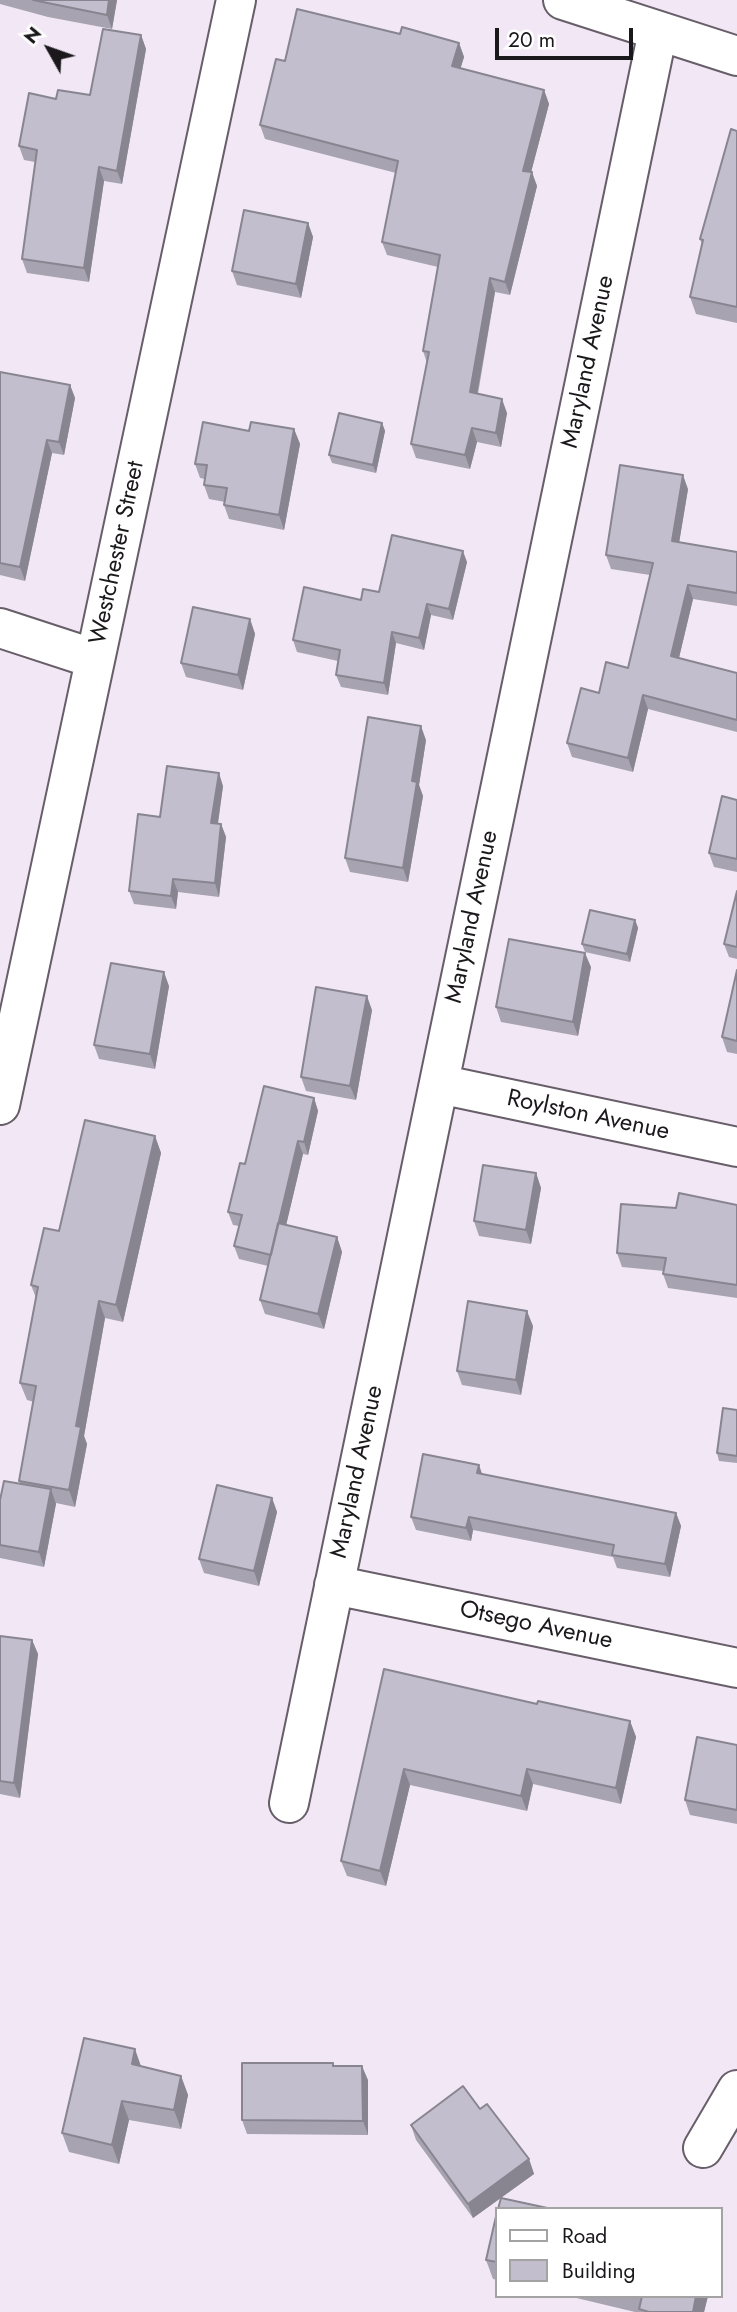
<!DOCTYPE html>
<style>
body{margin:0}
#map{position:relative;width:737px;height:2312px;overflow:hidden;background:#f2e8f5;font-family:Jost,sans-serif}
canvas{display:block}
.legend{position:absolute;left:495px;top:2207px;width:228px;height:91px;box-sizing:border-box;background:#fff;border:2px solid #a4a3a4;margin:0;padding:9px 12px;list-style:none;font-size:21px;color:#1b181c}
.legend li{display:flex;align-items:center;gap:14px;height:35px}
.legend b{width:35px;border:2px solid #a4a3a4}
.north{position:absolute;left:14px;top:14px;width:70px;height:70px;-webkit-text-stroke:5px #fff;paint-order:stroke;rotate:310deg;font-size:19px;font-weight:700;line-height:28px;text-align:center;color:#1b181c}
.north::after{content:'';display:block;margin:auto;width:24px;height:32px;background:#1b181c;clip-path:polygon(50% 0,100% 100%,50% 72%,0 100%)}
.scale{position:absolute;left:495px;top:28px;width:138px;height:32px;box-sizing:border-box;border:4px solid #1b181c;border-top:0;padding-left:9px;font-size:21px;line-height:24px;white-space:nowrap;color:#1b181c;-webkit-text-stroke:5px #fff;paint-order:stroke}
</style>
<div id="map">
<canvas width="737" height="2312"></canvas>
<ul class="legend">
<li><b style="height:9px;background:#fff"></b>Road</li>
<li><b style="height:19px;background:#c2becd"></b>Building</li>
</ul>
<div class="north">N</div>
<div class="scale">20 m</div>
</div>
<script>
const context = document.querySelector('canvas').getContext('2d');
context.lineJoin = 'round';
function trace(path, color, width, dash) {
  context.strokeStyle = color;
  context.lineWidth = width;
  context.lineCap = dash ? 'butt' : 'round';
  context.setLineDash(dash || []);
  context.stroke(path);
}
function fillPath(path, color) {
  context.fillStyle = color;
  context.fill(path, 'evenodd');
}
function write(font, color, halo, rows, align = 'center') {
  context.font = font + ' Jost,sans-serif';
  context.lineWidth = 5;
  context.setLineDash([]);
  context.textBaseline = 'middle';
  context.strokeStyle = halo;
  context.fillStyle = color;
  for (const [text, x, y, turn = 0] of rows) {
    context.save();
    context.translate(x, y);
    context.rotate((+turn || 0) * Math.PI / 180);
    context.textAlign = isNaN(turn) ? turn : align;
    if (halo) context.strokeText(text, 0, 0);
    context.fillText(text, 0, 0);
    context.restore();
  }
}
const minor = new Path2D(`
 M0,628L95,659
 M439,1084L737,1147
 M0,1105L236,0
 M334,1585L737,1668
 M289,1803L658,31
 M703,2148L737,2090`);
const major = new Path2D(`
 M563,0L737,56`);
const wall = new Path2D(`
 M0,0H117L112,29L48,17L0,4Z
 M400,34L459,43L464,57L460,69L544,90L549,104L531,172L537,186L510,295L495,292L478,394L507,413L501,447L477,442L470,469L416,458L411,444L427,363L423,351L438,267L387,255L382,242L396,173L265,139L260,125L285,61Z
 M141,35L146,49L122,184L104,181L89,282L27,273L22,259L35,162L24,160L19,146L56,99L90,95Z
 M737,131V323L696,314L690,297L702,244L700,239Z
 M308,223L313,237L301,298L237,285L232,271Z
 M0,372L70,385L75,398L64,455L52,453L25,581L0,575Z
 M382,423L385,431L376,473L332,463L329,455Z
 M294,429L300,444L284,530L229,519L224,505L225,502L209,499L204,485L205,479L200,478L195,464L249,431Z
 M688,489L679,543L737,552V606L693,599L679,658L737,673V732L648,709L633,772L572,757L567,743L599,693L628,668L650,575L611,569L606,555Z
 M467,562L453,620L431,615L424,650L396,643L388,695L341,687L336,675L338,661L297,652L293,640L361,600L379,592Z
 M250,619L255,634L243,690L186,677L181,663Z
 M426,740L419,785L423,796L408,882L350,872L345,858Z
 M223,786L218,824H221L226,837L219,897L178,892L176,909L134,904L129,891L160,817Z
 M737,800V872L714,867L709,853Z
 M737,891V959L729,957L724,944Z
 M635,920L638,928L630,962L585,952L582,944Z
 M591,967L578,1036L501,1022L496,1007Z
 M737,970V1054L727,1052L722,1037Z
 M169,986L155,1069L99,1059L94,1045Z
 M372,1010L356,1100L306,1091L301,1077Z
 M314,1098L318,1111L308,1155L303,1154L286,1225L337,1237L342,1252L324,1329L265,1314L260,1300L268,1266L239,1259L234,1246L239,1226L233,1225L228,1212L245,1164Z
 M155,1136L161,1153L123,1322L105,1318L84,1436L87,1444L75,1507L56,1503L44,1567L0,1558V1500L20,1484L19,1481L34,1402L27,1400L20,1383L36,1298L31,1285L59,1231Z
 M536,1173L541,1188L531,1244L479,1236L474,1221Z
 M737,1205V1298L668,1288L663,1274L664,1271L622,1267L617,1253L676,1208Z
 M533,1326L521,1395L462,1385L457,1371Z
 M737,1410V1463L719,1461L717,1453Z
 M479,1465L482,1474L676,1513L681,1526L670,1577L617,1568L613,1557L473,1530L471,1541L416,1530L411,1517Z
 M272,1498L277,1512L259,1586L204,1573L199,1559Z
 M0,1636L32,1640L38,1654L20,1798L0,1794Z
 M384,1669L537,1704L630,1721L636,1737L621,1804L533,1784L527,1811L410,1785L386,1886L347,1876L341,1861Z
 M737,1745V1824L690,1815L685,1800Z
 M333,2063L334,2066L368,2080V2135L247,2134L242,2120Z
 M142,2066L181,2076L188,2095L181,2129L129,2120L119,2164L69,2152L62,2133Z
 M480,2109L529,2159L534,2174L473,2218L416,2140L411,2125Z
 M497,2212V2280L493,2279L486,2260Z
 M568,2296H708L704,2312H635Z`);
const shadedWall = new Path2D(`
 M109,0H117L112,29L107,15Z
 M141,35L146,49L122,184L117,171Z
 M459,43L464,57L457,80L452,66Z
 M544,90L549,104L528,184L523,171Z
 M99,167L104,181L89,282L84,268Z
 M532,172L537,186L510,295L505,282Z
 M308,223L313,237L301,298L296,284Z
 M490,278L495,292L475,406L470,392Z
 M70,385L75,398L64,455L59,442Z
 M502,399L507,413L501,447L496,433Z
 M382,423L385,431L376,473L373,465Z
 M472,428L477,442L470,469L465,455Z
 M294,429L300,444L284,530L279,515Z
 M47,440L52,453L25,581L20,567Z
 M683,475L688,489L677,555L672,541Z
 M463,551L467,562L453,620L449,609Z
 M688,585L693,599L676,670L671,656Z
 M427,604L431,615L424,650L419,638Z
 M250,619L255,634L243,690L238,675Z
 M392,632L396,643L388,695L384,683Z
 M643,695L648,709L633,772L628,758Z
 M421,726L426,740L419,785L423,796L408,882L403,868L412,781Z
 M219,773L223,786L216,836L211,823Z
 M221,824L226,837L219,897L215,883Z
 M173,879L178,892L176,909L171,896Z
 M635,920L638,928L630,962L627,954Z
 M585,953L591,967L578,1036L573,1022Z
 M164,972L169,986L155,1069L150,1054Z
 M367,996L372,1010L356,1100L350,1086Z
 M314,1098L318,1111L308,1155L304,1142Z
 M155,1136L161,1153L123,1322L116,1305Z
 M298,1141L303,1154L276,1268L271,1255Z
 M536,1173L541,1188L531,1244L526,1230Z
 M337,1237L342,1252L324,1329L318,1314Z
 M99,1301L105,1318L84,1436L87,1444L75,1507L69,1490L76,1426Z
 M527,1311L533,1326L521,1395L516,1380Z
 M479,1465L483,1477L477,1473Z
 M51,1489L56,1504L44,1567L39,1552Z
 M272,1498L277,1512L259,1586L254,1571Z
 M676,1513L681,1526L670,1577L665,1564Z
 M469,1517L473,1530L471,1541L466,1528Z
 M32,1640L38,1654L20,1798L14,1783Z
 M630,1721L636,1737L621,1804L616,1788Z
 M404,1769L410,1785L386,1886L380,1871Z
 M527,1769L533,1784L527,1811L521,1796Z
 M135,2049L142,2069L132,2064Z
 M362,2066L368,2080V2135L363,2121Z
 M181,2076L188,2095L181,2129L174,2110Z
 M122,2101L129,2120L119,2164L112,2145Z
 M529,2159L534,2174L473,2218L468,2204Z
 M696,2296H708L704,2312H693Z`);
const building = new Path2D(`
 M33,0H109L107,15Z
 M297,9L400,34L402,27L459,43L452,66L544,90L523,171L532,172L505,282L490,278L470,392L502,399L496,433L472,428L465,455L411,444L429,352L423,351L440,255L382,242L398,161L260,125L276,59L285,61Z
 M103,29L141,35L117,171L99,167L84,268L22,259L37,150L19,146L29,93L56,99L58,90L90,95Z
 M731,129L737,131V307L690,297L703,240L700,239Z
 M244,210L308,223L296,284L232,271Z
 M0,372L70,385L59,442L47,440L20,567L0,563Z
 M339,413L382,423L373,465L329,455Z
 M203,422L249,431L251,422L294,429L279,515L224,505L227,488L204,485L207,465L195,464Z
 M620,465L683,475L672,541L737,552V593L688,585L671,656L737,673V720L643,695L628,758L567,743L581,688L599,693L606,662L628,668L653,563L606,555Z
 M392,535L463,551L449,609L427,604L419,638L392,632L384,683L336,675L340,650L293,640L304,587L361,600L363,589L379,592Z
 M193,607L250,619L238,675L181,663Z
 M368,717L421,726L412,781L417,782L403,868L345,858Z
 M167,766L219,773L211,823L221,824L215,883L173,879L171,896L129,891L138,814L160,817Z
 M722,796L737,800V859L709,853Z
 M737,891V947L724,944Z
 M590,910L635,920L627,954L582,944Z
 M509,939L585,953L573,1022L496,1007Z
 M111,963L164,972L150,1054L94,1045Z
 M737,970V1041L722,1037Z
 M316,987L367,996L350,1086L301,1077Z
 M264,1086L314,1098L304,1142L298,1141L271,1255L234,1246L242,1215L228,1212L240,1163L245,1164Z
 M85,1120L155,1136L116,1305L99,1301L76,1426L81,1427L69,1490L19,1481L36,1386L20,1383L38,1287L31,1285L44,1228L59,1231Z
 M483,1165L536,1173L526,1230L474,1221Z
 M679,1193L737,1205V1285L663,1274L666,1258L617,1253L621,1204L676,1208Z
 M278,1223L337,1237L318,1314L260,1300Z
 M468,1301L527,1311L516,1380L457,1371Z
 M723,1408L737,1410V1456L717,1453Z
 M423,1454L479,1465L477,1473L676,1513L665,1564L612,1555L614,1545L469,1517L466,1528L411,1517Z
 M4,1481L51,1489L39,1552L0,1545V1500Z
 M217,1485L272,1498L254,1571L199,1559Z
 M0,1636L32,1640L14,1783L0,1781Z
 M384,1669L537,1704L538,1701L630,1721L616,1788L527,1769L521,1796L404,1769L380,1871L341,1861Z
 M697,1737L737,1745V1810L685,1800Z
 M84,2038L135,2049L132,2064L181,2076L174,2110L122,2101L112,2145L62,2133Z
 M242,2063H333V2066H362L363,2121L242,2120Z
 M463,2086L480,2109L487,2104L529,2159L468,2204L411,2125Z
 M501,2198L552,2209H498Z
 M497,2212V2262L486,2260Z
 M642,2296H696L693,2312H649L639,2309Z`);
const streetNames = [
 ["Maryland Avenue",589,362,-78],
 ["Westchester Street",118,553,-78],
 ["Maryland Avenue",473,917,-78],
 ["Roylston Avenue",588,1116,12],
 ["Maryland Avenue",358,1472,-78],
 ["Otsego Avenue",536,1626,12]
];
trace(minor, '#675e69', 42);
trace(major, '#675e69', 42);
trace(minor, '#fff', 38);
trace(major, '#fff', 38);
fillPath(wall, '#a7a3b0');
fillPath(shadedWall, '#888590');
fillPath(building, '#c2becd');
trace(building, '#888590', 2);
write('24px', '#1b181c', '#fff', streetNames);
</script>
